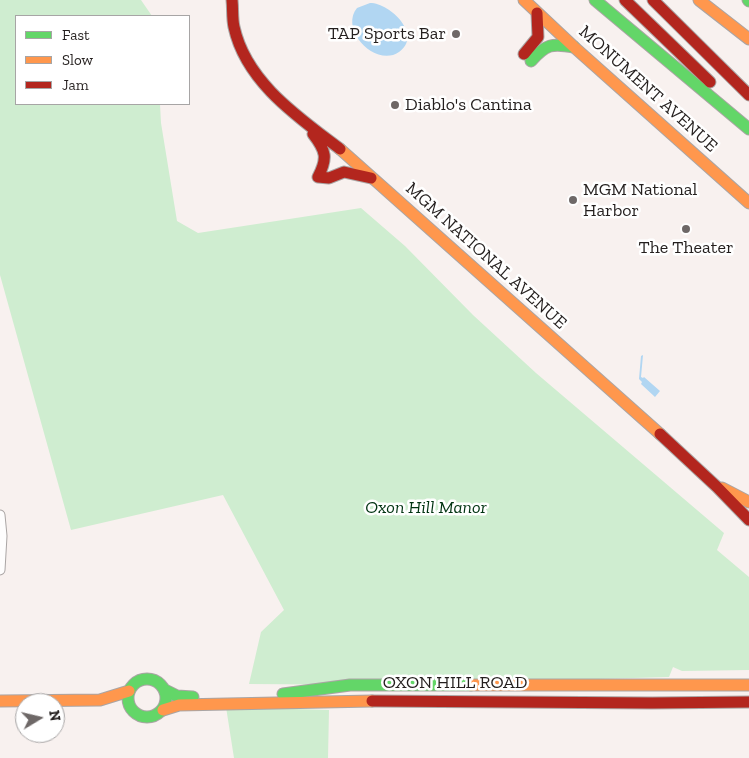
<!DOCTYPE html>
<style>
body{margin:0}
#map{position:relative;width:749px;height:758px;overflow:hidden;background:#f8f1ef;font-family:"Zilla Slab",serif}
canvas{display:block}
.legend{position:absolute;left:15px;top:15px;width:175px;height:90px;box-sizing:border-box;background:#fff;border:1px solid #a7a5a5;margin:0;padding:6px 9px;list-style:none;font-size:15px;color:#241f1e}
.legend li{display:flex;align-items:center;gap:10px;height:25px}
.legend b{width:25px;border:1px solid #a7a5a5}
.north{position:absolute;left:15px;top:693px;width:50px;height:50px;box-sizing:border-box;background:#fff;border:1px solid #a7a5a5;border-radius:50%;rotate:81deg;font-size:14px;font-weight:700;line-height:20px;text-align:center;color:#241f1e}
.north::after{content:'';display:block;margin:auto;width:18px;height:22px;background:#6e6867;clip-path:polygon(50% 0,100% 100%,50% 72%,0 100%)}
</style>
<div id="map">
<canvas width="749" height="758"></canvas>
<ul class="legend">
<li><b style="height:6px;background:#63d668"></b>Fast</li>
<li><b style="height:6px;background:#ff974d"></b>Slow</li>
<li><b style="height:6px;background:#b3261e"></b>Jam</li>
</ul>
<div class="north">N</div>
</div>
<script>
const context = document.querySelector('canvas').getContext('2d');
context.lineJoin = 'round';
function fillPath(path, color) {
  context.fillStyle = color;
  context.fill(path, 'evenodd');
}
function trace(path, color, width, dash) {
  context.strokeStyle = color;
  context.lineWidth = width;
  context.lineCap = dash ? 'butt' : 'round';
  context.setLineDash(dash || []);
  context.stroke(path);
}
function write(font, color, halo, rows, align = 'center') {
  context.font = font + ' "Zilla Slab",serif';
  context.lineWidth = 5;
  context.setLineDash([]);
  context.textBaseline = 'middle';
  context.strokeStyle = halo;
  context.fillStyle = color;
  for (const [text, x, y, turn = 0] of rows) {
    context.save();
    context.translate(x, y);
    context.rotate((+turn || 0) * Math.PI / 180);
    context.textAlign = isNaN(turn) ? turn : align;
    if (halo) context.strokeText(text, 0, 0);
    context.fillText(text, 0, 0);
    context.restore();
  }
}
const green = new Path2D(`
 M0,0H141L152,16H16V104H160L161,123L177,221L198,233L361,208L405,246L473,315L536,373L724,533L717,550L749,577V670L682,671L673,667L669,677L385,685L249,684L261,632L284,610L223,495L71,530L0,275Z
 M226,707L329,710L328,758H234Z`);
const water = new Path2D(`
 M370,3C391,3 423,36 399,52C376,68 339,30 357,8Z
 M643,355L641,377L643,378L644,377L660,391L655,397L641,384L642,382L639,379L641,356Z`);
const street = new Path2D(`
 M0,515L2,536L0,570`);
const fast = new Path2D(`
 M595,0L749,129
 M748,0L749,1
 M531,61C546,44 552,43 574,47
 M128 698a19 19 0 1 1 38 0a19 19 0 1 1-38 0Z
 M165,690L177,696L193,697
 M283,694L350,685H471`);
const slow = new Path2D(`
 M524,0L574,47L749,203
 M699,0L749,39
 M340,149L660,434
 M722,488L749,502
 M471,685H749
 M0,701L100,700L129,691
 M163,710L179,705L372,701`);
const jam = new Path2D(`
 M232,0C233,9 232,18 234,27C246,82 298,117 340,149
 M625,0L710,82
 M653,0L749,95
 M524,54L538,37L537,13
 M313,134C326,151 328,158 318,177L329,178L344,172L371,178
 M660,434L717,487L749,520
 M372,701L652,703L749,702`);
const markers = [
 [456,34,5,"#6e6867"],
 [395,105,5,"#6e6867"],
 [573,200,5,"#6e6867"],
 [686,229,5,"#6e6867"]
];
const poiNames = [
 ["TAP Sports Bar",446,34,"right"],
 ["Diablo's Cantina",405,105],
 ["MGM National",583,190],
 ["Harbor",583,211],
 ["The Theater",686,248,"center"]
];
const streetNames = [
 ["MONUMENT AVENUE",648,89,42],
 ["MGM NATIONAL AVENUE",486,256,42],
 ["OXON HILL ROAD",455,683]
];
const parkNames = [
 ["Oxon Hill Manor",426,508]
];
fillPath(green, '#cfedd0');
fillPath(water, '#b1d6f2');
trace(street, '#aaa5a4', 11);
trace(fast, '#aaa5a4', 13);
trace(slow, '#aaa5a4', 13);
trace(jam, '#aaa5a4', 13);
trace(street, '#fefdfd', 9);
trace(fast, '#63d668', 11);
trace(slow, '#ff974d', 11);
trace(jam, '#b3261e', 11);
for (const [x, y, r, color] of markers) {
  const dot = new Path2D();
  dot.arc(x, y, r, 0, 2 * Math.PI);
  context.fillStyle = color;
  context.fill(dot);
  trace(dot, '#fff', 2);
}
write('18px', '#241f1e', '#fff', poiNames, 'left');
write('18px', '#241f1e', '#fff', streetNames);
write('italic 18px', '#031', '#fff', parkNames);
</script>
